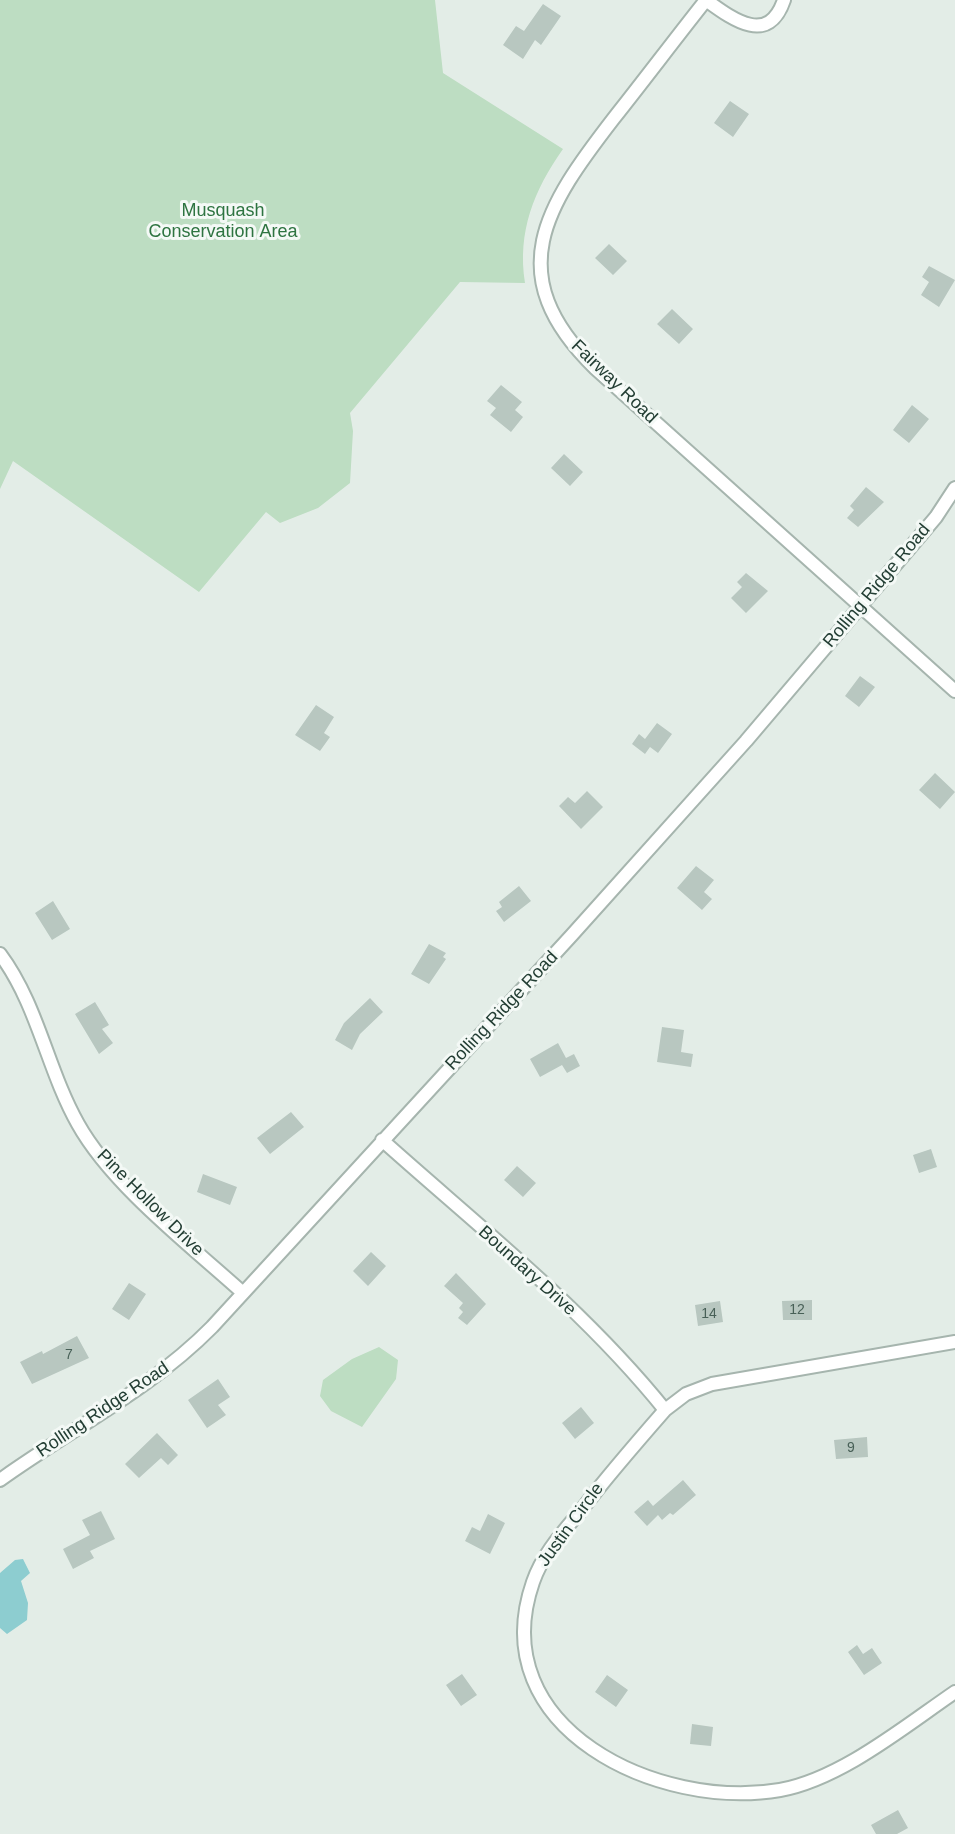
<!DOCTYPE html>
<style>
body{margin:0}
canvas{display:block;background:#e3ede7}
</style>
<canvas width="955" height="1834"></canvas>
<script>
const context = document.querySelector('canvas').getContext('2d');
context.lineJoin = 'round';
function fillPath(path, color) {
  context.fillStyle = color;
  context.fill(path, 'evenodd');
}
function trace(path, color, width, dash) {
  context.strokeStyle = color;
  context.lineWidth = width;
  context.lineCap = dash ? 'butt' : 'round';
  context.setLineDash(dash || []);
  context.stroke(path);
}
function write(font, color, halo, rows, align = 'center') {
  context.font = font + ' Helvetica,sans-serif';
  context.lineWidth = 6;
  context.setLineDash([]);
  context.textBaseline = 'middle';
  context.strokeStyle = halo;
  context.fillStyle = color;
  for (const [text, x, y, turn = 0] of rows) {
    context.save();
    context.translate(x, y);
    context.rotate((+turn || 0) * Math.PI / 180);
    context.textAlign = isNaN(turn) ? turn : align;
    if (halo) context.strokeText(text, 0, 0);
    context.fillText(text, 0, 0);
    context.restore();
  }
}
const green = new Path2D(`
 M0,0H435L443,73L563,149C534,190 517,232 525,283L460,282L350,413L353,431L350,483L318,508L280,523L266,512L199,592L13,461L0,489Z
 M379,1347L398,1360L396,1379L362,1427L331,1411L320,1396L323,1380L352,1359Z`);
const water = new Path2D(`
 M23,1559L30,1573L21,1581L28,1603L27,1620L7,1634L0,1628V1573L15,1560Z`);
const building = new Path2D(`
 M543,4L561,16L541,45L535,40L523,59L503,45L516,26L524,31Z
 M730,101L749,114L733,137L714,123Z
 M609,244L627,261L613,275L595,258Z
 M929,266L955,280L939,307L921,295L929,282L922,277Z
 M672,309L693,329L679,344L657,324Z
 M501,385L522,402L515,410L523,417L511,432L490,415L496,408L487,401Z
 M912,405L929,419L909,443L893,430Z
 M564,454L583,472L570,486L551,468Z
 M866,487L884,502L858,527L847,518L854,510L850,506Z
 M746,573L768,591L746,613L731,598L742,587L737,582Z
 M860,676L875,687L859,707L845,696Z
 M316,705L334,717L324,733L330,737L320,751L295,735Z
 M657,723L672,734L658,753L650,747L645,754L632,744L639,734L645,739Z
 M935,773L955,792L940,809L919,790Z
 M587,791L603,807L581,829L559,806L568,797L575,803Z
 M696,866L714,880L704,892L712,899L702,910L677,888Z
 M519,886L531,901L504,922L496,911L502,907L499,902Z
 M53,901L70,929L52,940L35,913Z
 M429,944L446,953L443,957L446,959L429,984L411,974Z
 M370,998L383,1012L360,1034L352,1050L335,1040L344,1023Z
 M95,1002L109,1025L102,1029L113,1043L99,1054L75,1014Z
 M662,1027L684,1030L681,1052L693,1054L691,1067L657,1062Z
 M558,1043L566,1058L574,1054L580,1066L567,1073L562,1065L540,1077L530,1059Z
 M291,1112L304,1127L270,1154L257,1138Z
 M931,1149L937,1167L919,1173L913,1155Z
 M517,1166L536,1183L523,1197L504,1180Z
 M203,1174L237,1187L230,1205L197,1192Z
 M371,1252L386,1266L368,1286L353,1271Z
 M456,1273L486,1304L467,1325L458,1318L463,1312L459,1308L463,1303L444,1286Z
 M129,1283L146,1294L129,1320L112,1309Z
 M812,1300V1320H783L782,1301Z
 M720,1301L723,1322L698,1326L695,1305Z
 M77,1336L89,1358L32,1384L20,1362L42,1351L43,1354Z
 M218,1379L230,1397L218,1405L226,1415L207,1428L188,1400Z
 M581,1407L594,1423L575,1439L562,1423Z
 M157,1433L178,1455L168,1465L161,1458L139,1478L125,1464Z
 M867,1437L868,1457L836,1459L834,1440Z
 M683,1480L696,1495L673,1515L670,1513L662,1520L658,1515L647,1526L634,1512L648,1500L653,1506Z
 M101,1511L115,1539L90,1551L94,1558L73,1569L63,1549L90,1535L82,1520Z
 M488,1514L505,1523L490,1554L465,1541L472,1527L480,1531Z
 M857,1645L863,1654L872,1648L882,1663L864,1675L848,1652Z
 M462,1674L477,1695L461,1706L446,1685Z
 M607,1675L628,1690L616,1707L595,1692Z
 M692,1724L713,1727L711,1746L690,1744Z
 M898,1810L908,1828L897,1834H876L871,1825Z`);
const minor = new Path2D(`
 M706,0C675,39 645,79 614,118C546,206 499,274 595,368L955,691
 M706,0C731,18 768,47 784,0
 M0,954C38,1005 47,1069 78,1124C112,1185 190,1245 242,1292
 M382,1140C478,1226 584,1309 665,1410
 M955,1342L712,1384L686,1394L665,1410C637,1442 609,1474 583,1508C564,1531 543,1553 533,1582C482,1729 660,1811 780,1790C841,1779 905,1726 955,1692
 M0,1480C71,1429 151,1389 212,1327L571,936L746,741L936,517L955,488`);
const numberNames = [
 ["12",797,1310],
 ["14",709,1314],
 ["7",69,1355],
 ["9",851,1448]
];
const parkNames = [
 ["Musquash",223,211],
 ["Conservation Area",223,232]
];
const streetNames = [
 ["Fairway Road",614,382,44],
 ["Rolling Ridge Road",877,586,-50],
 ["Rolling Ridge Road",502,1011,-47],
 ["Pine Hollow Drive",150,1203,45],
 ["Boundary Drive",527,1271,42],
 ["Rolling Ridge Road",103,1410,-34],
 ["Justin Circle",571,1525,-54]
];
fillPath(green, '#bdddc2');
fillPath(water, '#8dcdd0');
fillPath(building, '#b8c7c0');
trace(minor, '#a6b5ae', 16);
trace(minor, '#fff', 12);
write('14px', '#486057', null, numberNames);
write('18px', '#2e7441', '#f4f9f6', parkNames);
write('18px', '#233e34', '#f4f9f6', streetNames);
</script>
